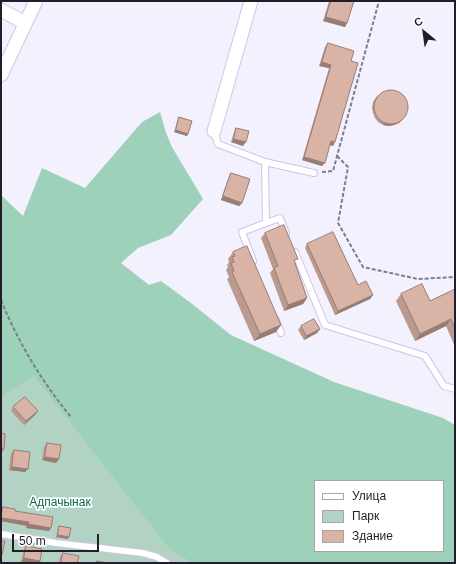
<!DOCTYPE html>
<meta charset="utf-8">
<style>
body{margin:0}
#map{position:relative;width:456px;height:564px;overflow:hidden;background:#f4f1ff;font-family:Helvetica,sans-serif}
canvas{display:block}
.frame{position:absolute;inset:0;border:2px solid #211e2a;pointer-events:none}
.legend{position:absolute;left:314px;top:480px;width:130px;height:72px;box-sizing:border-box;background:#fff;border:1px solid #a6a5aa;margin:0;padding:5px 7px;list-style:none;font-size:12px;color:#211e2a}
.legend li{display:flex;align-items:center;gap:8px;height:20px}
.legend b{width:20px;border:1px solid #a6a5aa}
.north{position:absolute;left:404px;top:12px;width:40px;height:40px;-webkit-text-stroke:3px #fff;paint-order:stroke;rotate:331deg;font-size:11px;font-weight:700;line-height:16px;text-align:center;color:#211e2a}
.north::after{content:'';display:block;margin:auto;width:14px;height:18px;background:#211e2a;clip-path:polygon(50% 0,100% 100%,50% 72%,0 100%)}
.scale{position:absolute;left:12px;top:534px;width:87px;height:18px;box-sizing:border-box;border:2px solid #211e2a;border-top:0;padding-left:5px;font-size:12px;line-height:14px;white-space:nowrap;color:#211e2a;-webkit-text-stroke:3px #fff;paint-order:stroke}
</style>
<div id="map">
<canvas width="456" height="564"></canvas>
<div class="frame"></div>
<ul class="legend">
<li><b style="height:5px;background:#fff"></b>Улица</li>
<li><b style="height:11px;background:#b2d3c3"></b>Парк</li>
<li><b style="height:11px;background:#d8b3a6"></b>Здание</li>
</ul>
<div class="north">С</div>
<div class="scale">50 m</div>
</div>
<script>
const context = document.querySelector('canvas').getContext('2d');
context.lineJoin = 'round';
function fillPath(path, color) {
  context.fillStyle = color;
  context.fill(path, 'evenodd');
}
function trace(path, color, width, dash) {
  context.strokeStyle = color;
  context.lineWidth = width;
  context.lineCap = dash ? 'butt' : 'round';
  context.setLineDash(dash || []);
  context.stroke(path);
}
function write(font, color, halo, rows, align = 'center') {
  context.font = font + ' Helvetica,sans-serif';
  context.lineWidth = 3.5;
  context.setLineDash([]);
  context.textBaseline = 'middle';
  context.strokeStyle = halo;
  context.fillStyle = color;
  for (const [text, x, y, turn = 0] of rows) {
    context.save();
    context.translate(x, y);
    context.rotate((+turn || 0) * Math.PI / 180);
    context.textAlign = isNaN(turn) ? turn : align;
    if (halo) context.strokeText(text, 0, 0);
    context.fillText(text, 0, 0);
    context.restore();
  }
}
const green = new Path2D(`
 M34,377L168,546L191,563H1V394Z`);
const forest = new Path2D(`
 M160,112L166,133L172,147L203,199L171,235L138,248L121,263L149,285L161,281L191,303L231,335L334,382L443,418L455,425V563H191L168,547L34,377L1,396V195L23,216L42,168L85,188L142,122ZM315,481H443V551H315Z`);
const path = new Path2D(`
 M337,156L348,167L338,223L363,267L418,279L455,277
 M322,172L333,171L379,1
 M1,300C18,342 42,382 71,417`);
const service = new Path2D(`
 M214,131L218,144L265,162L314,173
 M266,223L280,218L286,233
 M295,252L325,325L425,356L444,386L455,389
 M253,261L242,232L266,223L265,162
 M276,320L281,333
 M1,534L56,543L143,553L157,557L167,563`);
const minor = new Path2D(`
 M1,10L25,23
 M1,75L36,1
 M214,131L251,1`);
const wall = new Path2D(`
 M329,1H354L347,23L345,27L323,21Z
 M328,43L351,61L333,146L330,145L322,166L302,160L329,68L319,66L325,47Z
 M377,96L403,119L399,123L394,125L389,126L383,125L378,122L375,118L373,113L372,108L373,102Z
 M179,117L188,134L187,136L174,132L178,119Z
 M236,128L243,146L231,142L234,132Z
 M231,173L242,203L239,206L221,200L229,177Z
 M265,233L295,263L307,298L303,304L284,311L270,273L273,269L261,238Z
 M307,244L358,285L373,295L370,299L335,315L305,248Z
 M233,252L281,325L276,332L254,341L227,279L229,277L226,270L228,267L227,265L229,262L228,259Z
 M455,289V347L446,326L415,341L396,301L401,294L430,301Z
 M301,326L320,329L317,333L304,340L298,330Z
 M13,407L35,415L24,425L11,411Z
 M47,443L56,463L42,460L44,447Z
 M14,450L25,472L9,470L11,454Z
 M3,507L15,511L51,528L49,531L26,528L27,526L1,521V510Z
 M59,526L68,539L56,537L58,528Z
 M26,546L40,561L39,563H26L21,562L24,550Z
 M63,553L77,563H59L60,557Z`);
const shadedWall = new Path2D(`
 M326,17L347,23L345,27L323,21Z
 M322,62L331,65L329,68L319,66Z
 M404,117L399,123L394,125L389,126L383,125L385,123Z
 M176,130L188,134L187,136L174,132Z
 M234,139L246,142L243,146L231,142Z
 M331,141L335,142L333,146L329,145Z
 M304,157L325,163L322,166L302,160Z
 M223,196L242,203L239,206L221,200Z
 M373,295L370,299L335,315L338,311Z
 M307,298L303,304L284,311L288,305Z
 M451,319L446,326L415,341L420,334Z
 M281,325L276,332L254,341L260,334Z
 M320,329L317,333L304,340L306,336Z
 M38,411L35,415L24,425L26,421Z
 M1,449H4L1,453Z
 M45,457L59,459L56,463L42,460Z
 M12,467L28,469L25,472L9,470Z
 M1,518L29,522L27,526L1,521Z
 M28,524L51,528L49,531L26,528Z
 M58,535L69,537L68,539L56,537Z
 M24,558L40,561L39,563H26L21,562Z`);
const building = new Path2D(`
 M331,1H354L347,23L326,17Z
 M328,43L354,51L351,61L358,63L335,142L331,141L325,163L304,157L331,65L322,62Z
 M374 107a17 17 0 1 1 34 0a17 17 0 1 1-34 0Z
 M179,117L192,121L188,134L176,130Z
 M236,128L249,131L246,142L234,139Z
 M231,173L250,179L242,203L223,196Z
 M284,225L298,259L294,260L307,298L288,305L274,268L278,266L265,233Z
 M333,232L358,285L366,281L373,295L338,311L307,244Z
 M247,246L281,325L260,334L232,272L234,271L231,263L234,262L232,257L235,256L233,252Z
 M422,284L430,301L455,289V329L451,319L420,334L401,294Z
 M314,319L320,329L306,336L301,326Z
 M25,397L38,411L26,421L13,407Z
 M1,433L5,434L4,449H1Z
 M47,443L61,445L59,459L45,457Z
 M14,450L30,452L28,469L12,467Z
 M3,507L15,509V511L53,517L51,528L28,524L29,522L1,518Z
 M59,526L71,528L69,537L58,535Z
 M1,541H5L2,555H1Z
 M26,546L42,549L40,561L24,558Z
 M63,553L79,556L77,563H61Z
 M97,561L107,563H97Z`);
const parkNames = [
 ["Адпачынак",60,503]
];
fillPath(green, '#b2d3c3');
fillPath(forest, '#9dd1b9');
trace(service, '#cdc5e6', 8);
trace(minor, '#cdc5e6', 15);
trace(path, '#817e8b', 2, [4, 2]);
trace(service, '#fff', 6);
trace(minor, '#fff', 13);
fillPath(wall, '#ba9a8f');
fillPath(shadedWall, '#977d74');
fillPath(building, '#d8b3a6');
trace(building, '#977d74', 1);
write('12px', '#08684a', '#fff', parkNames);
</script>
